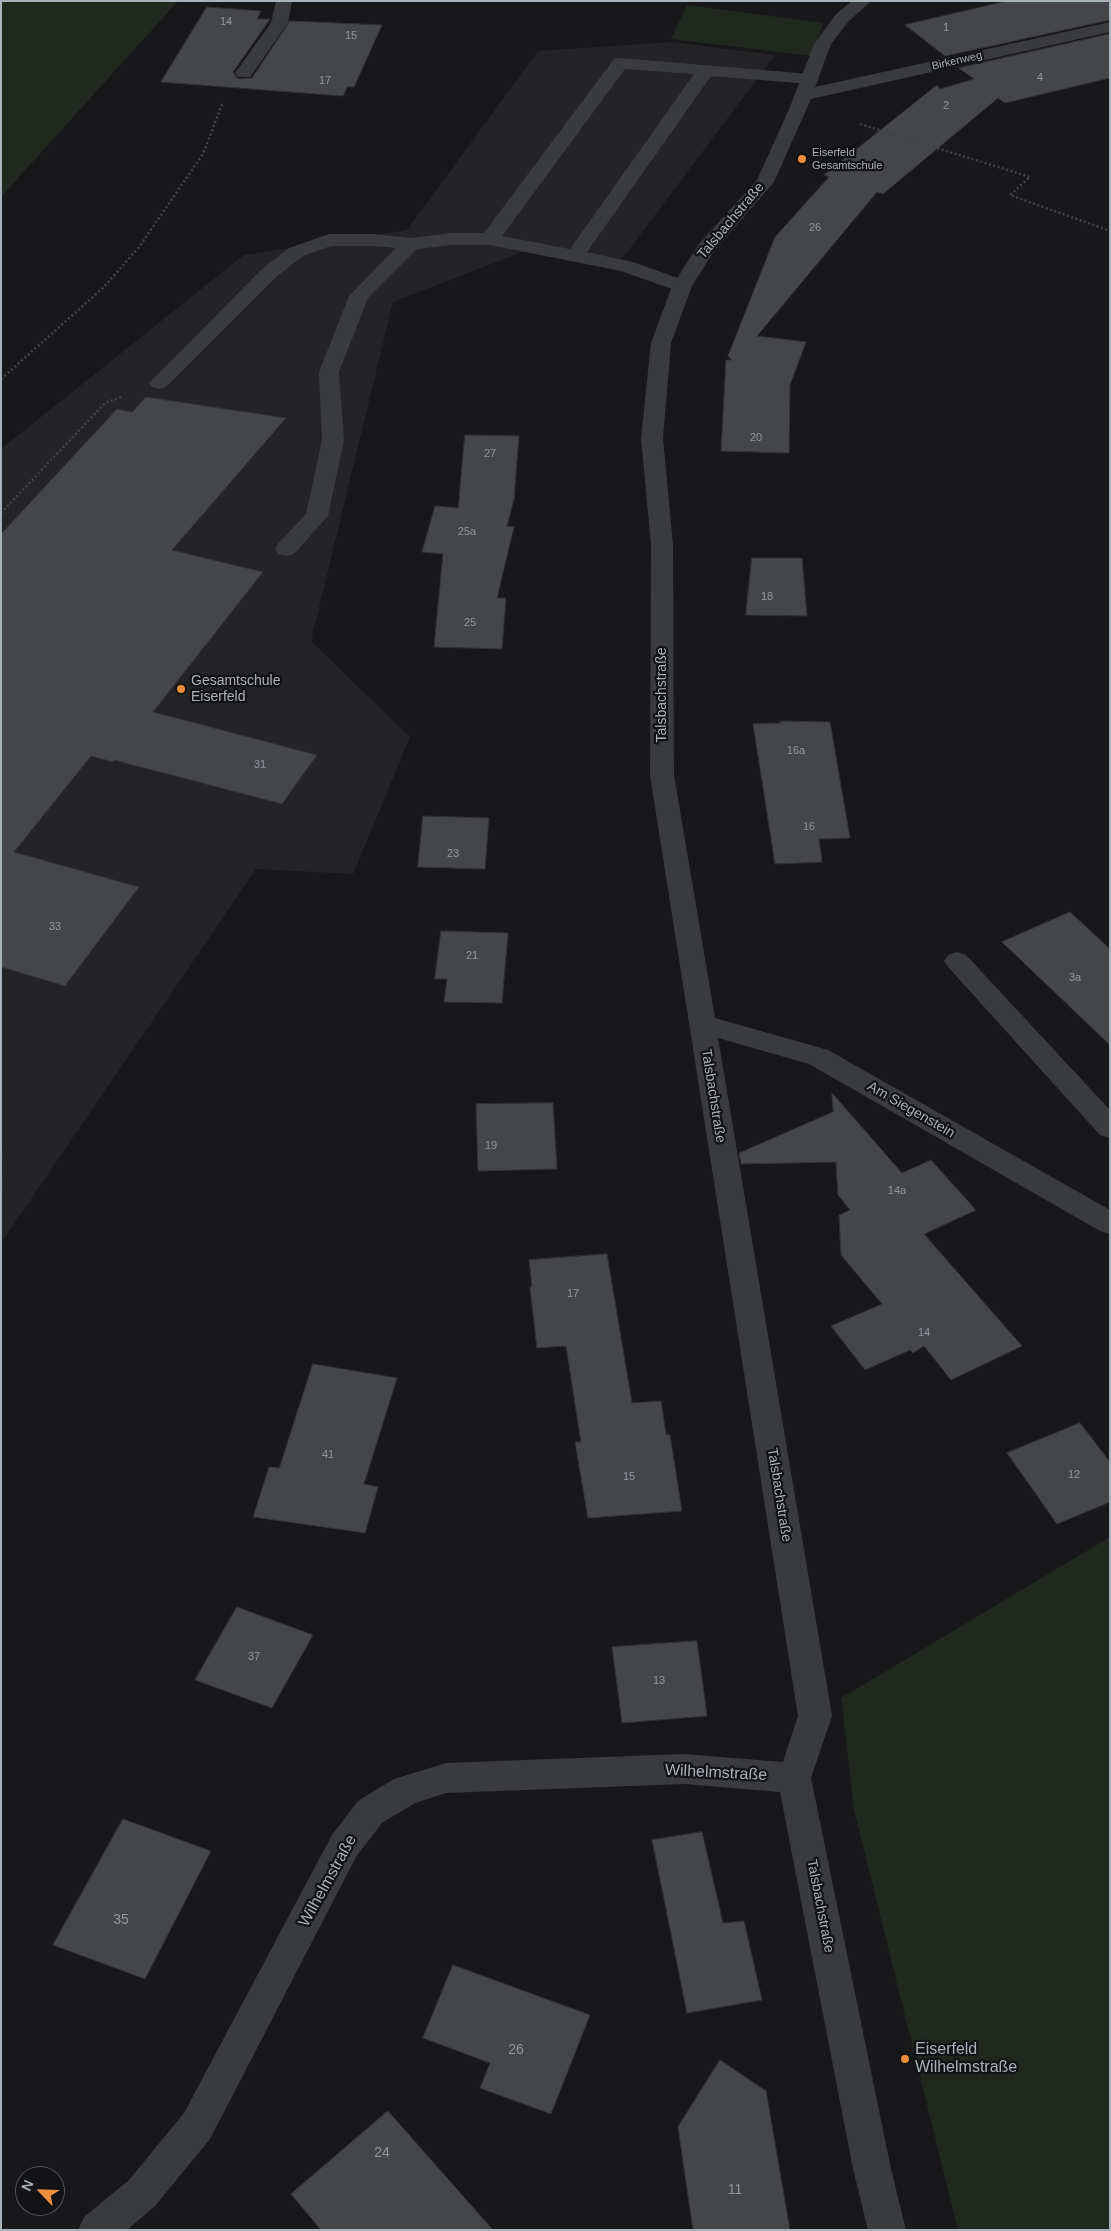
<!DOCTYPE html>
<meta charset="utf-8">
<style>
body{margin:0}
#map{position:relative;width:1111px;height:2231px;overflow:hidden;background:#18181a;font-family:Arial,sans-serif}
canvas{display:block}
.frame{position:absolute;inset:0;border:2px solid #aab2b9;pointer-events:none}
.north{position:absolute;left:15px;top:2166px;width:50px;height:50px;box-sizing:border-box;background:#131315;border:1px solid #4f5357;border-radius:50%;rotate:294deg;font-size:14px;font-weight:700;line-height:20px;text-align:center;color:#aab2b9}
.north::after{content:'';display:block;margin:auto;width:18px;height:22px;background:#ed8e3d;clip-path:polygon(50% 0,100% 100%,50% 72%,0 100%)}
</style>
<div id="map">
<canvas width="1111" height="2231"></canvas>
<div class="frame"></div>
<div class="north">N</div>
</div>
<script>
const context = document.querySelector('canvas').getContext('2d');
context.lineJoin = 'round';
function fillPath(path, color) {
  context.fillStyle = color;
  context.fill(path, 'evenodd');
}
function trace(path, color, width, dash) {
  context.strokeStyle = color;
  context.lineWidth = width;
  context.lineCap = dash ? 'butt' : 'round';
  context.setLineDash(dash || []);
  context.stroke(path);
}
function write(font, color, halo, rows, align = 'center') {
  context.font = font + ' Arial,sans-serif';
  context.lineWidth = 4.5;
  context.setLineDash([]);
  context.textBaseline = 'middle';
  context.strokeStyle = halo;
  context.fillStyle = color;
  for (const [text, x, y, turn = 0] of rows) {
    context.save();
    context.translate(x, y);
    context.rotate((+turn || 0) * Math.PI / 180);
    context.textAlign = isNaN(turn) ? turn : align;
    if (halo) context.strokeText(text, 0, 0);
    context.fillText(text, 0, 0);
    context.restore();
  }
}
const built = new Path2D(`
 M671,42L775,55L622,259L543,244L393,302L311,641L410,737L353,874L256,869L1,1243V449L244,255L407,230L538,51Z`);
const green = new Path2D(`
 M1,1H178L1,197Z
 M687,5L823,23L812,56L671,39Z
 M1110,1537V2230H958L854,1810L841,1698Z`);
const building = new Path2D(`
 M1007,1H1110V20L945,56L905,25Z
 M207,7L261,11L257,19H270L233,72L238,79L252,78L290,21L382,25L354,87H347L343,96L161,82Z
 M1110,34V78L1005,103L998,98L883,194L877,192L757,336L806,342L790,385L789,453L721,451L726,360H732L728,356L775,237L829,177L824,175L937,85L940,89L974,79L959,68Z
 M146,397L286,418L172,550L263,572L153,712L317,755L282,804L114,760L113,762L91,756L14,852L139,887L65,986L1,967V534L117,409L132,412Z
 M465,435L519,436L514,499L507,526L514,527L497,598H506L502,649L434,647L443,554L422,552L435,506L458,508Z
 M752,558H802L807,616L746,615Z
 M780,721L830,722L850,838L819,839L822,862L775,864L753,724L781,723Z
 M423,816L489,818L485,869L418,867Z
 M1070,912L1110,949V1045L1002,942Z
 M441,931L508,933L502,1003L444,1002L447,979H435Z
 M832,1093L902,1173L931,1160L976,1210L924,1234L1022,1346L951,1380L924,1346L913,1353L910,1350L865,1370L831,1326L882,1304L841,1255L839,1215L850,1210L838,1195L836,1162L741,1164L739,1153L833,1112Z
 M553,1103L557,1169L478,1171L476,1104Z
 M607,1254L632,1403L661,1401L666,1434L670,1435L682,1511L588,1518L575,1442H581L566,1346L537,1348L530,1287H532L529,1260Z
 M313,1364L397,1378L364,1484L378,1487L365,1533L253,1517L269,1467L279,1468Z
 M1080,1423L1110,1462V1502L1057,1524L1007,1453Z
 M237,1607L313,1635L272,1708L195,1680Z
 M697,1641L707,1716L622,1723L612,1647Z
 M123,1819L211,1851L145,1979L53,1945Z
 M702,1832L723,1923L744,1921L762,2000L687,2013L652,1840Z
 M453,1965L590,2015L551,2114L480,2088L490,2063L423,2038Z
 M720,2060L766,2091L790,2230H693L678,2127Z
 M388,2111L493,2230H321L291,2194Z`);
const pathFar1 = new Path2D(`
 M860,124L1030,177L1010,195L1110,231
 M1,379L103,288L139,247L203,154L223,102
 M1,513L105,403L121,397`);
const path = new Path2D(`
 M1,1150V1191`);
const lane = new Path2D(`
 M620,58L810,74L816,75L819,79L816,83L810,84L711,76L587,252L633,262L689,282L692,286L689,290L682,292L675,290L621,271L490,245H452L417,249L368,298L339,372L344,440L328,516L294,554L286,556L278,554L275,549L278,544L306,514L322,440L319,372L349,296L396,248L373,246H331L303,256L276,277L166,387L159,389L152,387L149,383L262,269L289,248L329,234H373L411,238L452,233H484L614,59ZM625,69L694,74L570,249L502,236Z`);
const street = new Path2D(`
 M276,1H292L288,23L250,77H238L235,73L271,23Z
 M852,1H871L849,21L831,44L815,87L1110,22V32L811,99L774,182L714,251L692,286L671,343L663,438L673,545L674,775L715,1018L828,1050L1110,1210V1234L1100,1231L809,1064L718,1038L832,1716L811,1778L891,2169L906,2230H868L853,2169L780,1792L684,1784L446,1793L415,1803L382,1823L356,1857L210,2139L155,2206L127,2230H78L84,2217L129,2180L184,2113L332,1835L358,1801L394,1779L446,1763L684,1754L783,1762L798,1716L650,775L651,545L641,438L651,343L672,286L699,244L757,180L790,107L814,44L837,13Z
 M957,952L966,955L1110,1110V1138L1100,1135L948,967L944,961L948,955Z`);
const markers = [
 [802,159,5,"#ed8e3d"],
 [181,689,5,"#ed8e3d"],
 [905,2059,5,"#ed8e3d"]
];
const numberNames = [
 ["14",226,22],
 ["1",946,28],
 ["15",351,36],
 ["4",1040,78],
 ["17",325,81],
 ["2",946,106],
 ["26",815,228],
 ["20",756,438],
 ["27",490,454],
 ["25a",467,532],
 ["18",767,597],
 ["25",470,623],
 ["16a",796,751],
 ["31",260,765],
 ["16",809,827],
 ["23",453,854],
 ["33",55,927],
 ["21",472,956],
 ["3a",1075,978],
 ["19",491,1146],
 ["14a",897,1191],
 ["17",573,1294],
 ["14",924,1333],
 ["41",328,1455],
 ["12",1074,1475],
 ["15",629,1477],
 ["37",254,1657],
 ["13",659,1681]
];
const farStreetnames = [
 ["Birkenweg",957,61,-13]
];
const farPoinames = [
 ["Eiserfeld",812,153],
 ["Gesamtschule",812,166]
];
const streetNames = [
 ["Talsbachstraße",731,221,-50],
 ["Talsbachstraße",662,695,-90],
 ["Talsbachstraße",713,1096,81],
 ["Am Siegenstein",911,1110,30],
 ["Talsbachstraße",779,1495,81],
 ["Talsbachstraße",820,1906,79]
];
const poiNames = [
 ["Gesamtschule",191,681],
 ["Eiserfeld",191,697]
];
const nearNumbernames = [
 ["35",121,1920],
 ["26",516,2050],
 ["24",382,2153],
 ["11",735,2190]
];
const nearStreetnames = [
 ["Wilhelmstraße",716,1773,3],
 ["Wilhelmstraße",328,1881,-61]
];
const nearPoinames = [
 ["Eiserfeld",915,2050],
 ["Wilhelmstraße",915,2068]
];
fillPath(built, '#242427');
fillPath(green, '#202820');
fillPath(building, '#44464a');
trace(building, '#323336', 1);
trace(pathFar1, '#3f4246', 2.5, [2, 2.5]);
trace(path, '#3f4246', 3, [2.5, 4]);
fillPath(lane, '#393b3f');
fillPath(street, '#393b3f');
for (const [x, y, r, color] of markers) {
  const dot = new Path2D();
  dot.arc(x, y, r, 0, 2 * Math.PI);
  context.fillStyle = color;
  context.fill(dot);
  trace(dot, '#131315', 2);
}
write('11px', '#90979d', null, numberNames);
write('11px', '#aab2b9', '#131315', farStreetnames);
write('11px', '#aab2b9', '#131315', farPoinames, 'left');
write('14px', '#aab2b9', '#131315', streetNames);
write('14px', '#aab2b9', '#131315', poiNames, 'left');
write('14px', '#90979d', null, nearNumbernames);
write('16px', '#aab2b9', '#131315', nearStreetnames);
write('16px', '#aab2b9', '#131315', nearPoinames, 'left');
</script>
